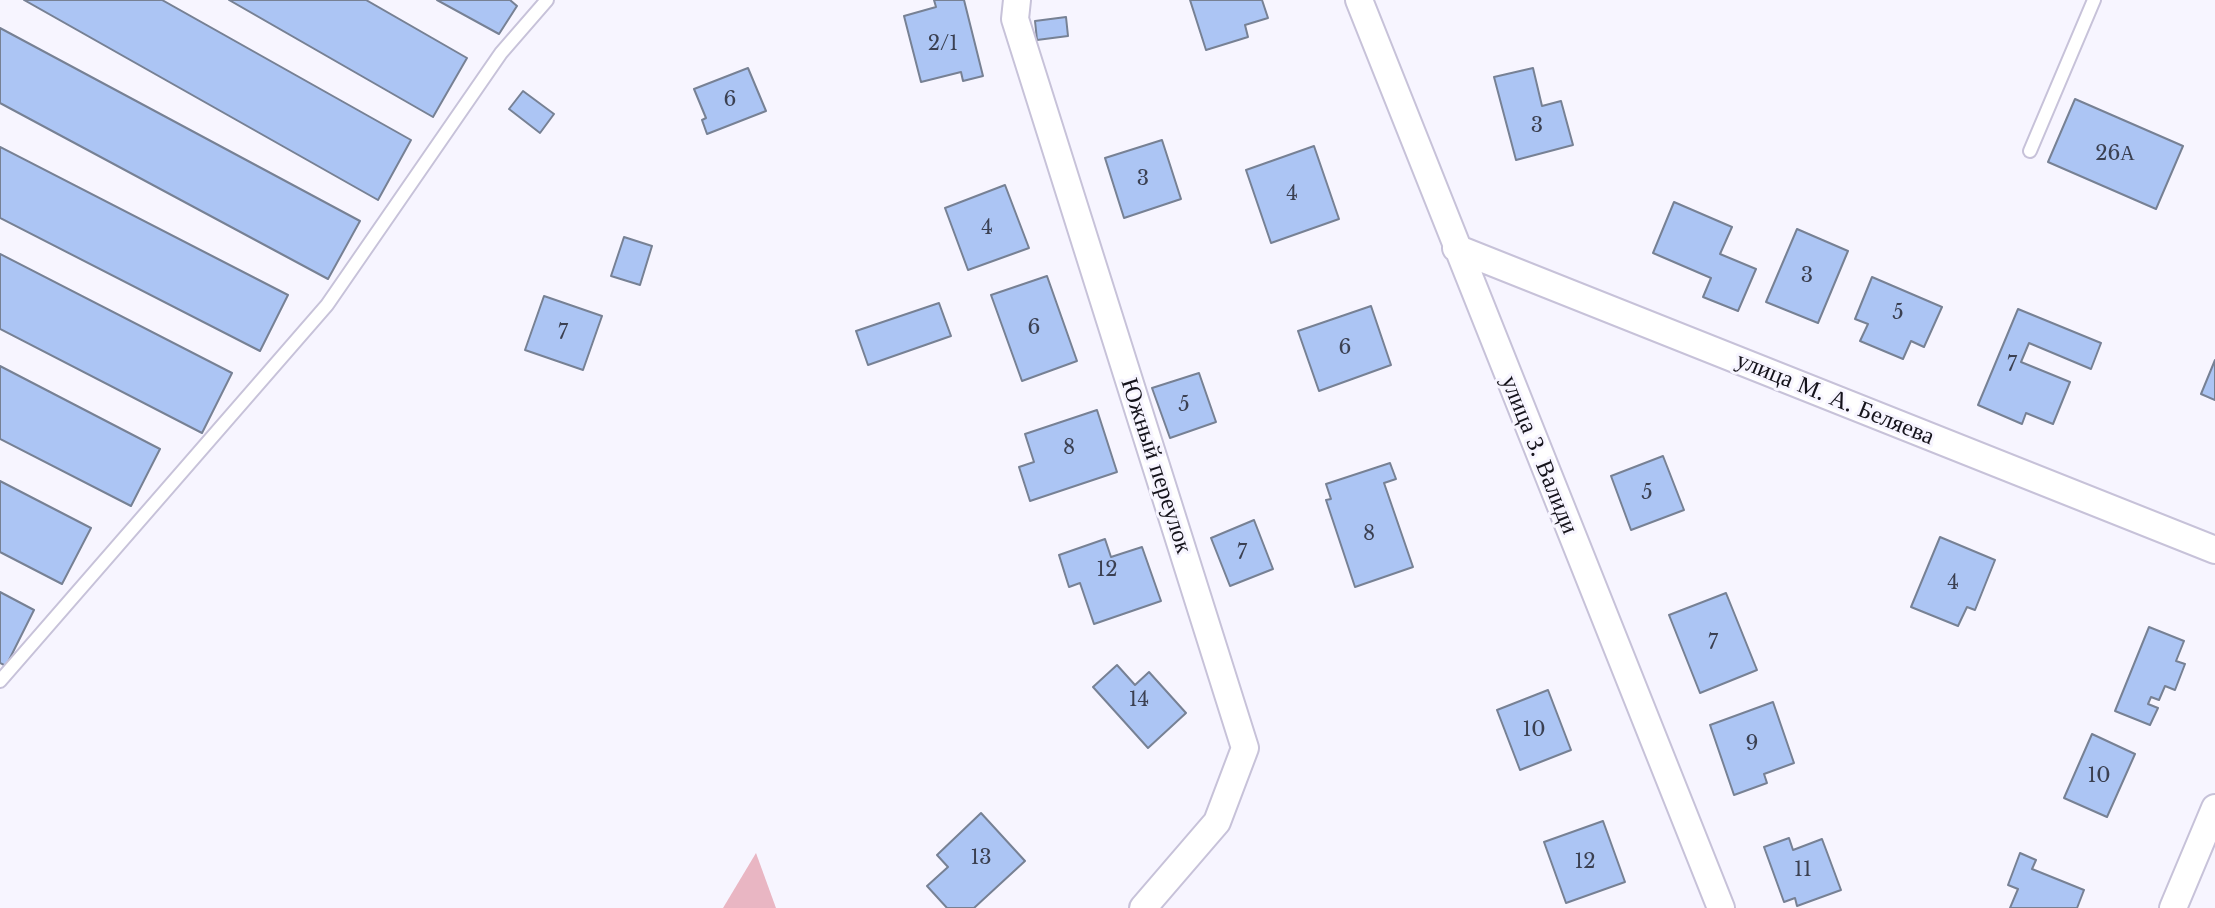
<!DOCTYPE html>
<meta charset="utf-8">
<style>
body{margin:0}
canvas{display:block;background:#f7f5ff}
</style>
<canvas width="2215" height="908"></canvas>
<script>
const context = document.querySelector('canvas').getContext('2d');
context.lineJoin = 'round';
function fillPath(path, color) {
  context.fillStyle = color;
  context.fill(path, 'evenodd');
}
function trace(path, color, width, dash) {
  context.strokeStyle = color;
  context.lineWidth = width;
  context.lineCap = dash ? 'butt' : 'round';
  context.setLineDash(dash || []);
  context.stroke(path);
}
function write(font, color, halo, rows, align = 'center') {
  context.font = font + ' "Libre Baskerville",serif';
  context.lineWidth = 6;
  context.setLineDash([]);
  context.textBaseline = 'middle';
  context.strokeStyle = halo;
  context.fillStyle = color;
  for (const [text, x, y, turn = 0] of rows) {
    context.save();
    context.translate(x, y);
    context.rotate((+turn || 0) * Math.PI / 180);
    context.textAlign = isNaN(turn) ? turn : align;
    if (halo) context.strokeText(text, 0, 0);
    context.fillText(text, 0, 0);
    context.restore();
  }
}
const green = new Path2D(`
 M756,853L776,908H723Z`);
const building = new Path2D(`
 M24,0H162L411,140L378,200Z
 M229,0H366L467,58L433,117Z
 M437,0H510L517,6L499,34Z
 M934,0H964L983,76L963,81L961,72L921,82L904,16L936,7Z
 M1190,0H1262L1268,18L1245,25L1248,37L1206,50Z
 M1066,17L1068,36L1037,40L1035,21Z
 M0,28L360,221L328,279L0,103Z
 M748,68L766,111L707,134L702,120L706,118L694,89Z
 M1533,68L1542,106L1561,101L1573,145L1516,160L1494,77Z
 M523,91L554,114L540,133L509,109Z
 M2075,99L2183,146L2156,209L2048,162Z
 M1162,140L1181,199L1124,218L1105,158Z
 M1314,146L1339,219L1271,243L1246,170Z
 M0,147L288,295L260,351L0,218Z
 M1005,185L1029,248L968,270L945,208Z
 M1674,202L1732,227L1720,254L1756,269L1738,311L1703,297L1711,278L1653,253Z
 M1797,229L1848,251L1818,323L1766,302Z
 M624,237L652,246L640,285L611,276Z
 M0,254L232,373L202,433L0,329Z
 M1047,276L1077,361L1022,381L991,295Z
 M1872,277L1942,307L1924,347L1911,341L1903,359L1860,341L1868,324L1855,319Z
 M544,296L602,316L583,370L525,350Z
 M939,303L951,336L868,365L856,331Z
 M1371,306L1391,365L1319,391L1298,331Z
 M2018,309L2101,343L2091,369L2029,343L2021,362L2070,382L2053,424L2026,413L2022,424L1978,405Z
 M2215,360V400L2201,394Z
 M0,366L160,449L131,506L0,439Z
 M1199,373L1216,422L1170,438L1152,388Z
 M1097,410L1117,472L1030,501L1019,467L1034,462L1025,434Z
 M1663,456L1684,510L1631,530L1611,476Z
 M1390,463L1396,479L1384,483L1413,567L1355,587L1326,500L1331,499L1326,484Z
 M0,481L91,528L62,584L0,552Z
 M1254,520L1273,569L1230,586L1211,538Z
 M1940,537L1995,560L1975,610L1967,607L1958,626L1911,607Z
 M1105,539L1111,557L1142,547L1161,601L1094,624L1080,583L1069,587L1059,555Z
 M0,592L34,610L6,666L0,663Z
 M1726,593L1757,670L1700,693L1669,615Z
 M2149,627L2184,641L2176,661L2185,664L2175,690L2165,686L2159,700L2151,697L2148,704L2158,708L2150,725L2115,711Z
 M1117,665L1135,685L1149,672L1186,713L1148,748L1093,687Z
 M1548,690L1571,750L1520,770L1497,710Z
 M1773,702L1794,763L1764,774L1767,783L1734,795L1710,725Z
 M2092,734L2135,754L2107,817L2064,798Z
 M981,813L1025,861L974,908H947L927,886L948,867L937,855Z
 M1603,821L1625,882L1566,903L1544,842Z
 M1789,838L1793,850L1822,839L1841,890L1797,906L1795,898L1784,902L1764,847Z
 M2020,853L2036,860L2032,869L2084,890L2077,908H2010L2018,889L2008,885Z`);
const service = new Path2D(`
 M2030,151L2094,0
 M0,681L327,305L501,53L547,0`);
const minor = new Path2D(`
 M1017,0L1015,19L1245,748L1217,822L1143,908
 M1359,0L1721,908
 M1456,248L2215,550
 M2173,908L2215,808`);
const numberNames = [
 ["2/1",943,44],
 ["6",730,100],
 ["3",1537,126],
 ["26А",2115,154],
 ["3",1143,179],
 ["4",1292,194],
 ["4",987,228],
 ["3",1807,276],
 ["5",1898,313],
 ["6",1034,328],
 ["7",563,333],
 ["6",1345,348],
 ["7",2012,365],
 ["5",1184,405],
 ["8",1069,448],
 ["5",1647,493],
 ["8",1369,534],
 ["7",1242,553],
 ["12",1107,570],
 ["4",1953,583],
 ["7",1713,643],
 ["14",1139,700],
 ["10",1534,730],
 ["9",1752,744],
 ["10",2099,776],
 ["13",981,858],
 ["12",1585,862],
 ["11",1803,870]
];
const streetNames = [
 ["улица М. А. Беляева",1835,399,22],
 ["улица З. Валиди",1539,455,68],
 ["Южный переулок",1156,466,72]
];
fillPath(green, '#e9b6c3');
fillPath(building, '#acc5f4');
trace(building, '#778194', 2);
trace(service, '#c7c2d9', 16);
trace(minor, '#c7c2d9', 30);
trace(service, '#fff', 12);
trace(minor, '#fff', 26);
write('20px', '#3b4051', null, numberNames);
write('24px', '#15131b', '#f7f5ff', streetNames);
</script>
